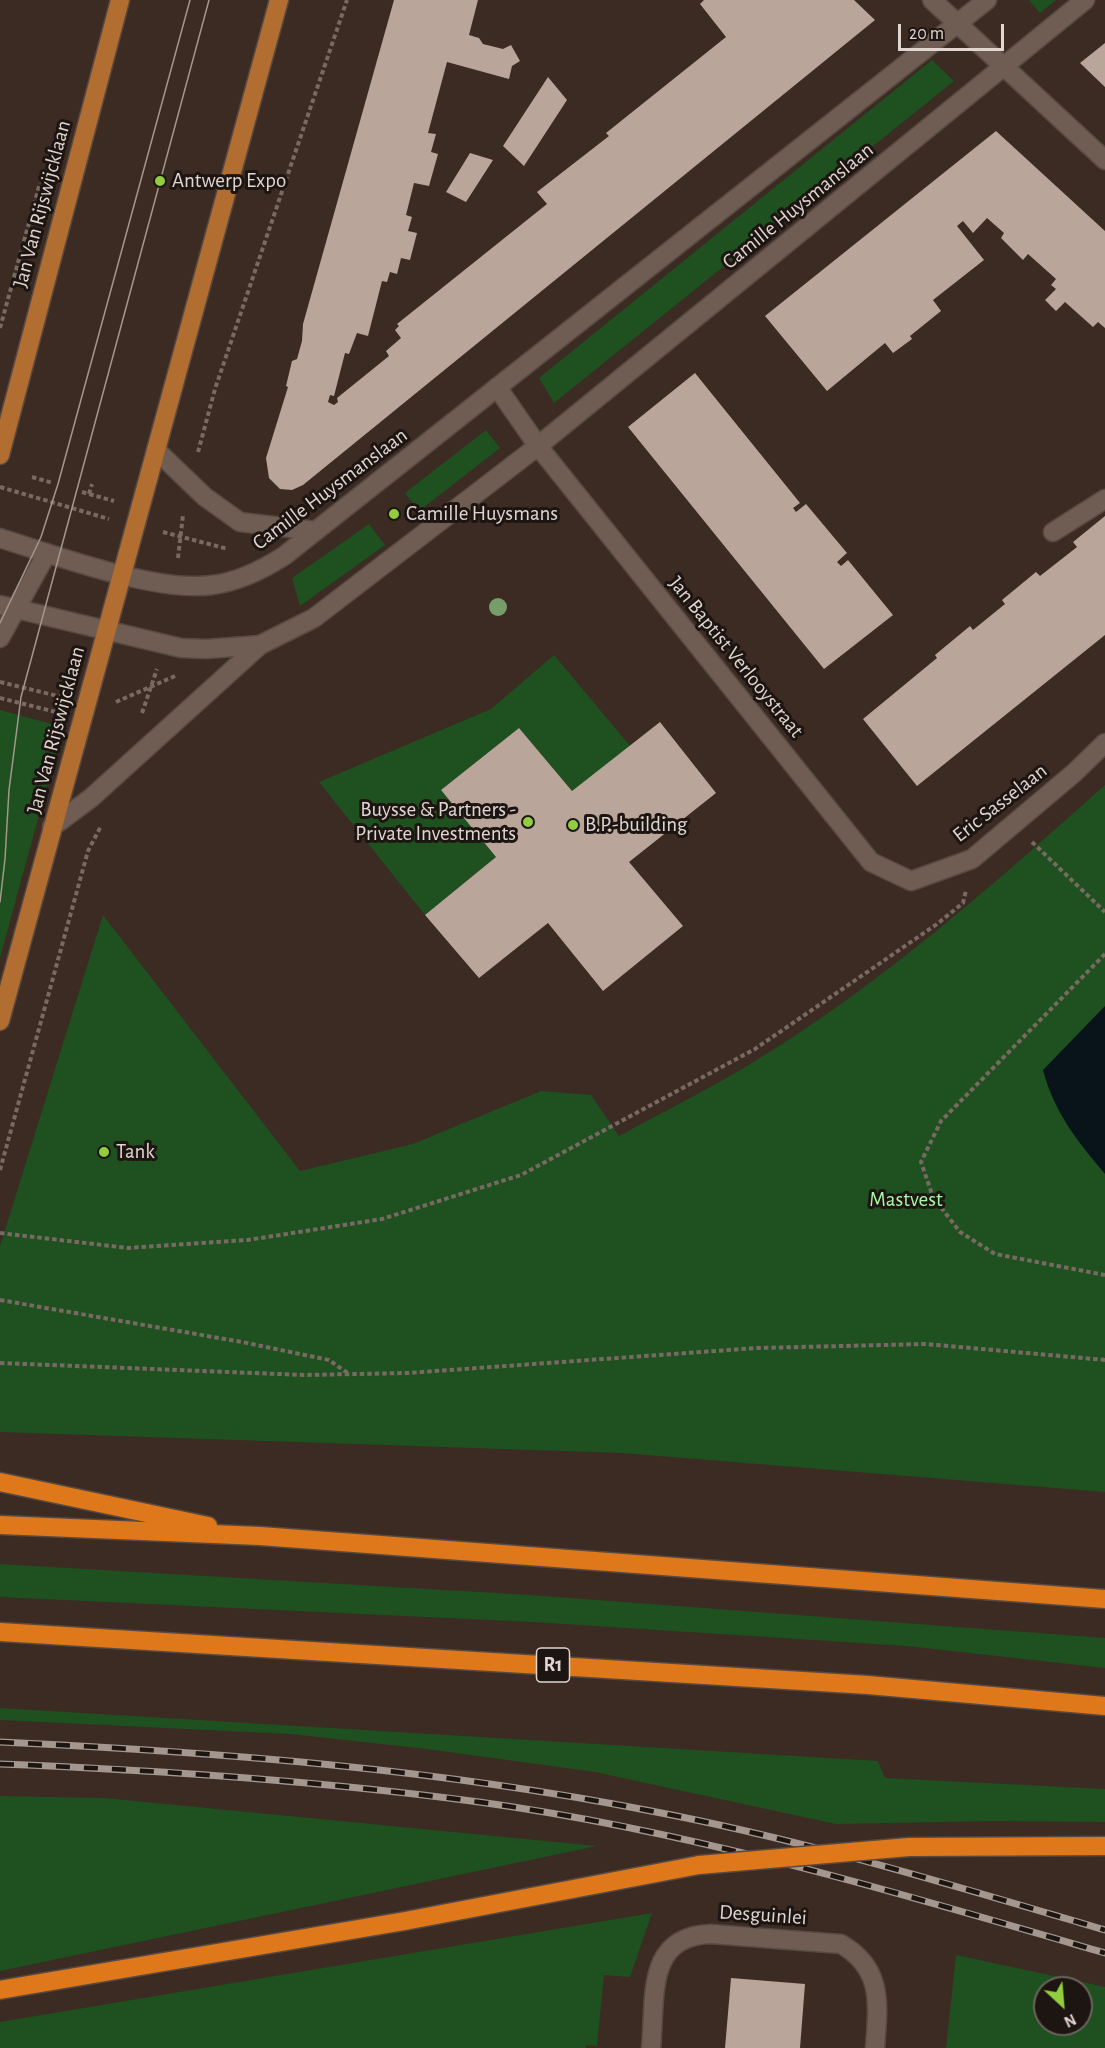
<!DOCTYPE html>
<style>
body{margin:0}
#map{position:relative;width:1105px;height:2048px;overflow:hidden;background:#3b2b22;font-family:"Alegreya Sans",sans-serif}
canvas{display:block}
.north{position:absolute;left:1033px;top:1976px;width:60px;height:60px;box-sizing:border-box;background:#1d1511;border:2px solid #6b625d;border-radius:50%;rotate:154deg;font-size:16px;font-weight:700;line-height:24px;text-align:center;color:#e1d5d0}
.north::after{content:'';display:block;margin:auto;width:21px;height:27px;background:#91cd3f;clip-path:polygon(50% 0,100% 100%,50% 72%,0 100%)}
.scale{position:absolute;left:898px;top:24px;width:106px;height:27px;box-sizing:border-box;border:3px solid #e1d5d0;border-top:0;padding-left:8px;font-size:18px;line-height:21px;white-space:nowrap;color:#e1d5d0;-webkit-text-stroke:4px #1d1511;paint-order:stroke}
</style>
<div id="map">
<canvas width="1105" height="2048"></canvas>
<div class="north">N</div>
<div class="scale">20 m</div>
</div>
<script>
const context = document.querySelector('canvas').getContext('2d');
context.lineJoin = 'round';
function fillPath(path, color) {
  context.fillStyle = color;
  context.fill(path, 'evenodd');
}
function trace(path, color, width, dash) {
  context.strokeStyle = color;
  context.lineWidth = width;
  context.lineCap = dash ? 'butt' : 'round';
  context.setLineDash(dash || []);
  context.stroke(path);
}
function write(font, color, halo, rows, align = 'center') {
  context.font = font + ' "Alegreya Sans",sans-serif';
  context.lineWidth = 6;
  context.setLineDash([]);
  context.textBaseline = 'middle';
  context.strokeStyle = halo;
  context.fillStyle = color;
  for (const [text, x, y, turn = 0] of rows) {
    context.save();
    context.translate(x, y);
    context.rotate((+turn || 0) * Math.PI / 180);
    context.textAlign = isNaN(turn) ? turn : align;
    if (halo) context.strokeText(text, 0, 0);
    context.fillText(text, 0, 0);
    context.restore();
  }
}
const green = new Path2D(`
 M1029,0H1056L1040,13Z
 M932,60L954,81L554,403L539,378Z
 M486,430L500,448L419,511L405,493Z
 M369,524L385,545L300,606L292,578Z
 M554,655L630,746L572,791L519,728L441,790L496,857L425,915L319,782L491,709Z
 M0,710L63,727L0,958Z
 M1105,785V1492L622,1453L0,1432V1246L103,915L300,1171L413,1144L541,1091L591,1095L619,1136C664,1111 712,1088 755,1061C883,983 994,884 1105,785Z
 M0,1564L530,1595L1105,1638V1668L907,1646L533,1622L0,1597Z
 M0,1708L878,1761L885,1778L1105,1789V1822L991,1821L836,1824L595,1772L427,1749L291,1734L0,1720Z
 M0,1796L104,1798L597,1846L0,1971Z
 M652,1913L630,1977L604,1975L597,2046L586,2045V2048H0V2022Z
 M956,1955L1105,1987V2048H946ZM1045,1988H1081V2024H1045Z`);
const water = new Path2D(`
 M1105,1006V1174C1077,1141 1054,1112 1043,1070Z`);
const building = new Path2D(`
 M394,0H478L469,35L479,38L483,44L503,49L511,45L520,61L512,66L509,79L447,62L428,133L436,134L431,152L438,154L429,186L414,183L406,215L412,217L408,231L417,233L410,260L401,258L397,274L390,272L387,282L382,281L368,336L357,333L349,354L345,353L334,396L330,395L328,402L334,405L338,402L337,398L389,356L386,351L401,338L395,330L399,326L397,324L547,204L537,192L609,136L606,133L726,37L700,4L704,0H854L875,20L303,485L292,490L280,489L269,478L266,458L288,387L286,386L292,361L297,359L302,341L303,324Z
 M1105,43V87L1080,63Z
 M548,77L567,100L524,166L503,146Z
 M996,131L1105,231V328L1098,322L1093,327L1065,302L1056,311L1045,300L1056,289L1051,285L1056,279L1028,254L1023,260L1001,238L1004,233L987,218L973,233L963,221L957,226L984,260L933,300L941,311L910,336L912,339L893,353L885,343L827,391L765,316Z
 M470,153L493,160L466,202L446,192Z
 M695,373L800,503L793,508L796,512L806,504L847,553L837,562L841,566L848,560L893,615L824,669L628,427Z
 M1105,516V635L917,786L863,719L937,658L935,655L970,626L973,630L1005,604L1002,600L1036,572L1040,576L1077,547L1073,542Z
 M660,722L716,793L629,862L683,926L603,991L548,923L479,978L425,915L496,857L441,790L519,728L572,791Z
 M731,1978L805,1984L800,2048H725Z`);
const path = new Path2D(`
 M0,328L40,183
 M198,452L215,389L347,0
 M32,477L53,483
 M0,487L109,519
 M82,492L114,501
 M89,494L92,484
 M163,532L228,549
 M178,558L183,515
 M0,682L62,697
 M0,698L56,712
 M116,702L175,676
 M142,713L157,669
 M1032,842L1105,912
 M1105,954L941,1121L921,1162L933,1197L960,1232L995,1254L1105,1275
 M0,1170L88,851L101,826
 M0,1233L128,1248L248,1240L382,1219L521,1175L755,1049L937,924L963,903L966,890
 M0,1300L242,1342L329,1360L349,1374
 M0,1363L304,1375L408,1373L757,1348L926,1344L1105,1360`);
const minor = new Path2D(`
 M932,0L1105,160
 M497,387L538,446L871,862L911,881L972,859L1074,773L1105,743
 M156,450L205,497L240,522L316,531
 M1053,532L1105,499
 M0,538C54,555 157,593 212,585C238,582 262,570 284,556L987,0
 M0,605L181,648L206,649L260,645
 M0,638L47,553
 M52,827L91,798L260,645L314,618L538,446L1085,0
 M651,2048C656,1997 645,1936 711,1934L841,1944C884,1969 878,2005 875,2048`);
const major = new Path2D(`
 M0,455L120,0
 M0,1021L279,0`);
const highway = new Path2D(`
 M0,1482L208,1526
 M0,1525L260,1536L1105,1599
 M0,1632L868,1685L1105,1706
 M909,1847L1105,1846
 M0,1990L405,1921L699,1865`);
const tram = new Path2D(`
 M0,623L41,537L58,484L190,0
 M0,902L5,859L9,790L21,697L209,0`);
const rail = new Path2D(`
 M0,1742C219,1752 436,1769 651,1811C805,1840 955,1886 1105,1930
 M0,1764C160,1770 320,1781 479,1802C692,1831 899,1893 1105,1953`);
const highwayBridge = new Path2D(`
 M699,1865L909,1847`);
const trees = [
 [498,607]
];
const markers = [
 [160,181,6,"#91cd3f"],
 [394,514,6,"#91cd3f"],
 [528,822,6,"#91cd3f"],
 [573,825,6,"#91cd3f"],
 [104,1152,6,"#91cd3f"]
];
const shields = [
 [553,1665,33]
];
const shieldNames = [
 ["R1",553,1665]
];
const poiNames = [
 ["Antwerp Expo",172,181],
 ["Camille Huysmans",406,514],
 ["Buysse & Partners -",516,810,"right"],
 ["Private Investments",516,834,"right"],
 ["B.P.-building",585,825],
 ["Tank",116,1152]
];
const streetNames = [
 ["Jan Van Rijswijcklaan",42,204,-75],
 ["Camille Huysmanslaan",798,206,-39],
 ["Camille Huysmanslaan",330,489,-37],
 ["Jan Baptist Verlooystraat",736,657,51],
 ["Jan Van Rijswijcklaan",56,730,-75],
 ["Eric Sasselaan",1000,803,-38],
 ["Desguinlei",763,1915,4]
];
const parkNames = [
 ["Mastvest",906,1200]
];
fillPath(green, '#1e511f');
fillPath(water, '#08141a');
fillPath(building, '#baa59b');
trace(minor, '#574942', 21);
trace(major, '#574942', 21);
trace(highway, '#574942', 21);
trace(path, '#786962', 4, [4.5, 3]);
trace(minor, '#6f5c52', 18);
trace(major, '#b26d30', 18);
trace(highway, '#de781a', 18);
trace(tram, '#a49790', 1.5);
trace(rail, '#a49790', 7);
trace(rail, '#1d1511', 4.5, [14]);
trace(highwayBridge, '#574942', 21, []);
trace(highwayBridge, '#de781a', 18);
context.fillStyle = '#769d6a';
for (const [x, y] of trees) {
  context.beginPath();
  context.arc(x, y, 9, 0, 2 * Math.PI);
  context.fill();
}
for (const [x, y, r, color] of markers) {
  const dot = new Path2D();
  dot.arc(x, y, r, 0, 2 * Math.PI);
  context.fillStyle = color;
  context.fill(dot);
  trace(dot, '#1d1511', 2);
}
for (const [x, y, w] of shields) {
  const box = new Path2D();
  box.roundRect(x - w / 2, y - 17, w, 34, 4.5);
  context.fillStyle = '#1d1511';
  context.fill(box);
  trace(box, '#e1d5d0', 1.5);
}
write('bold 20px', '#e1d5d0', null, shieldNames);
write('21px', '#e1d5d0', '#1d1511', poiNames, 'left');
write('21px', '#e1d5d0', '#1d1511', streetNames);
write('21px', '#a7faa5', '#1d1511', parkNames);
</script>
